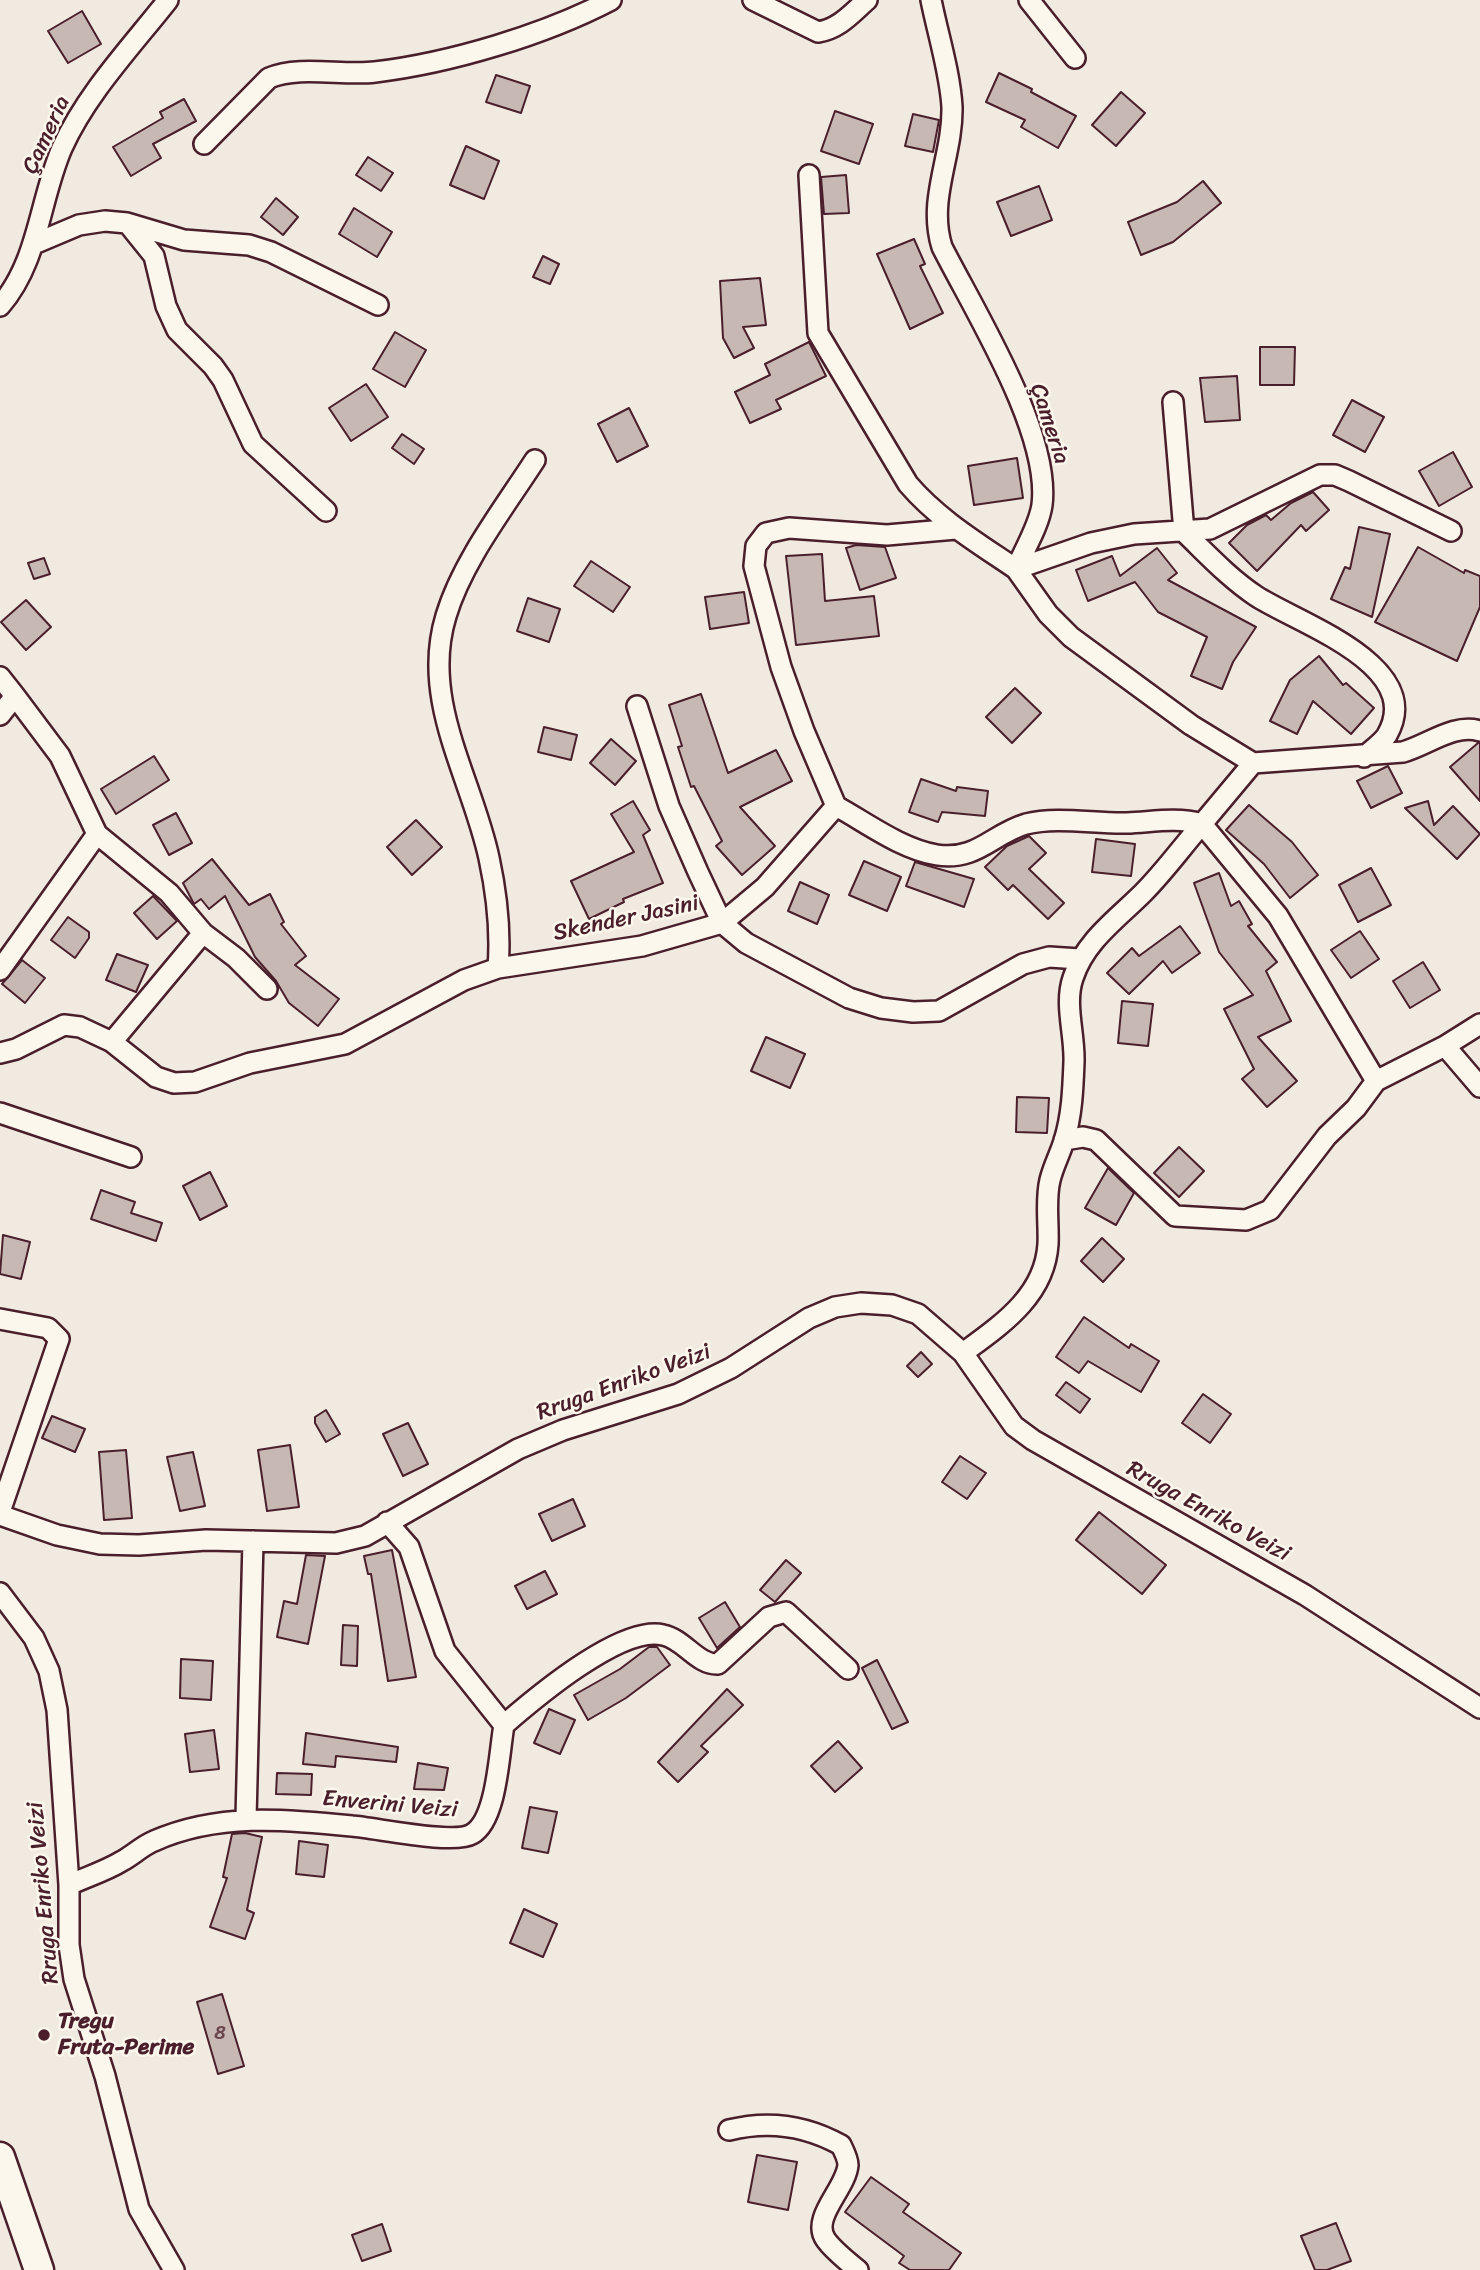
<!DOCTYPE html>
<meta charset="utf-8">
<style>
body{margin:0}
canvas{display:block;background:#f0eae0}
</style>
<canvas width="1480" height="2270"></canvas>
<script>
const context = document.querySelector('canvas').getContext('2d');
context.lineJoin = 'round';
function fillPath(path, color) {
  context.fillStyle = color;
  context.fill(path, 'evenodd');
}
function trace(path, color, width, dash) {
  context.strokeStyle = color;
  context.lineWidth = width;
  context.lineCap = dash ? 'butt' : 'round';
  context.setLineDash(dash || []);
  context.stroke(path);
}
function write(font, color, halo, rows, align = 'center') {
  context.font = font + ' Sriracha,sans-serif';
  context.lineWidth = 5;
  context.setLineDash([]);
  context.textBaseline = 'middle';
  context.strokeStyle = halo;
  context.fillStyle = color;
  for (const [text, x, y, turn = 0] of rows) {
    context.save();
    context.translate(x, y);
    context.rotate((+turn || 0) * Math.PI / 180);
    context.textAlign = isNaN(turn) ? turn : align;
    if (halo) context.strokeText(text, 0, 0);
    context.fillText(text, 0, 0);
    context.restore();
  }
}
const building = new Path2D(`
 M82,11L101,44L68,63L48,31Z
 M999,73L1032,89L1031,92L1076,116L1058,148L1021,127L1025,120L986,102Z
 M496,75L530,86L521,113L486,102Z
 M1121,92L1145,113L1116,146L1092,125Z
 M184,99L196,121L153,144L161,158L131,176L113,147L163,118L160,112Z
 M835,111L873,124L859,164L821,151Z
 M913,114L939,120L933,152L905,146Z
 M466,146L499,161L484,199L450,185Z
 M368,157L393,173L381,191L356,175Z
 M846,175L849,213L824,214L821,177Z
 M1203,181L1221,203L1173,242L1141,255L1128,222L1177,202Z
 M1039,186L1052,220L1011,236L997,202Z
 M276,198L298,217L283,235L261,217Z
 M354,208L392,232L377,257L339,234Z
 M914,239L925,264L920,266L943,313L910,329L877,254Z
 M543,256L559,264L550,284L533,277Z
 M760,278L766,325L743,327L754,348L734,358L723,338L720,281Z
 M395,332L426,350L405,387L373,369Z
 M809,342L826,376L776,400L781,409L750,423L735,392L770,375L765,364Z
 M1260,347H1295L1294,385H1260Z
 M1237,376L1240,420L1205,422L1200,378Z
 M366,384L388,417L351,441L329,408Z
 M1352,400L1384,417L1365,452L1333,435Z
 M629,408L648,446L617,462L598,424Z
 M402,434L424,449L414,464L392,448Z
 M1453,452L1472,487L1439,506L1419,471Z
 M1017,458L1023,498L974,505L968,466Z
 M1313,492L1329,510L1306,531L1301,525L1257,571L1229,543L1247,525L1266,515L1271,520L1291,503Z
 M1359,527L1390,534L1372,617L1331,599L1345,567L1350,569Z
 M856,545L885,547L896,578L860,590L846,548Z
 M1418,547L1464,573L1465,570L1480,576V607L1457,661L1375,622Z
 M1157,548L1177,573L1168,580L1256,627L1233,662L1222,689L1191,676L1207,637L1158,612L1135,582L1088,601L1076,570L1112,556L1120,576Z
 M822,554L825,601L874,596L879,636L796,645L786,556Z
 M44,558L50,574L34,579L28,563Z
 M591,561L630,587L613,612L574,586Z
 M744,592L749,623L710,629L705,597Z
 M528,598L560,609L549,642L517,631Z
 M26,600L51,627L26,650L1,622Z
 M1319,656L1343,685L1346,683L1374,708L1351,734L1313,701L1297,734L1270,721L1290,680Z
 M1015,688L1041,713L1012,743L986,717Z
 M701,694L728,773L776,750L792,781L740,807L775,846L742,875L716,846L722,841L694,786L691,787L678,747L682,746L669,705Z
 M544,727L577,735L571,760L538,752Z
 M611,739L636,761L615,785L590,763Z
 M1478,743H1480V801L1450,767Z
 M154,756L169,780L116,814L101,789Z
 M1388,766L1402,793L1371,808L1357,781Z
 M921,779L956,791L957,787L988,791L985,816L942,812L938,822L909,812Z
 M633,801L650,830L643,835L663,883L623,899L624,902L589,919L571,881L634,852L611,814Z
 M1428,801L1434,825L1453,806L1480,834L1457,859L1405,808Z
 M1249,805L1292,842L1318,875L1290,898L1264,864L1226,830Z
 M176,813L192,843L169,855L153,825Z
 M416,820L442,847L412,875L387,847Z
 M1029,836L1046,853L1029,869L1064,903L1048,919L1013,885L1008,890L985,867L1007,846Z
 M1096,839L1135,844L1131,876L1092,872Z
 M212,859L249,905L270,894L284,922L281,924L306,956L295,965L339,999L318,1026L289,1003L276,981L255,957L225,896L209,909L201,899L194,904L183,883Z
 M864,861L901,877L887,911L849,895Z
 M915,862L974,879L964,907L906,886Z
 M1371,868L1391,905L1358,922L1339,885Z
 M1219,873L1231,906L1239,901L1252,924L1248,926L1277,962L1266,971L1291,1021L1258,1037L1297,1081L1267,1107L1242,1079L1254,1069L1224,1009L1253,995L1219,952L1194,883Z
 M800,882L829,895L817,924L788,911Z
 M153,896L177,921L157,939L134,913Z
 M68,917L89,932V938L75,958L51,940Z
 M1180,926L1200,953L1172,973L1163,961L1129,994L1107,973L1132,948L1139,956Z
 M1360,931L1379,959L1351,978L1331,950Z
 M117,954L148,965L136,992L106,980Z
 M22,960L45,978L25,1003L2,984Z
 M1423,962L1440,990L1410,1008L1393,981Z
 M1122,1001L1153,1004L1148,1046L1118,1043Z
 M766,1037L805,1054L790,1088L751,1071Z
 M1017,1097L1049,1098L1047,1133L1016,1132Z
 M1179,1147L1204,1171L1179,1197L1154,1173Z
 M1108,1168L1134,1193L1116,1225L1085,1208Z
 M210,1172L227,1206L200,1220L183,1186Z
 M101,1190L135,1202L131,1213L162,1223L156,1241L91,1219Z
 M3,1235L30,1242L21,1279L0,1274Z
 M1102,1238L1124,1259L1103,1282L1081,1261Z
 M1084,1317L1129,1348L1131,1344L1159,1361L1141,1392L1088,1361L1079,1373L1056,1357Z
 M921,1352L932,1364L918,1377L907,1366Z
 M1066,1382L1090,1399L1080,1413L1056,1395Z
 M1203,1394L1231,1414L1210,1443L1182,1423Z
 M326,1410L340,1434L326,1442L315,1423V1417Z
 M52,1416L85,1429L75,1452L42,1438Z
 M408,1423L428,1464L403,1476L383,1434Z
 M290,1445L299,1507L267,1511L258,1450Z
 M126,1450L132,1518L104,1520L99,1452Z
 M193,1452L205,1506L180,1511L167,1457Z
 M960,1456L986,1473L967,1499L942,1482Z
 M573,1499L585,1526L552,1541L539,1514Z
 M1099,1512L1166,1565L1142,1594L1076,1540Z
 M392,1550L416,1677L388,1681L371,1574H368L364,1556Z
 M306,1555L325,1556L308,1644L277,1637L284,1601L297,1604Z
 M786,1560L801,1573L775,1602L760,1590Z
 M545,1571L557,1594L527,1609L515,1586Z
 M725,1602L740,1627L717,1648L699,1618Z
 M343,1625L358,1626L357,1666L341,1665Z
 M649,1647H657L670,1665L626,1698L588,1720L574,1695L620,1669Z
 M181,1659L213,1661L211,1700L180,1698Z
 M877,1660L908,1722L892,1729L862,1668Z
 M727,1689L743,1705L701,1746L708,1752L678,1782L658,1762Z
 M549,1709L575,1720L560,1754L534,1743Z
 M214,1730L219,1769L190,1772L185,1734Z
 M306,1733L398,1747L396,1762L336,1756L335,1767L303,1764Z
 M838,1741L862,1768L835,1792L811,1766Z
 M418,1763L448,1768L444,1790L414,1789Z
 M277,1773L312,1774L311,1795L276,1794Z
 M530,1807L557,1812L548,1853L522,1848Z
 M245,1833L262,1837L247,1910L254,1913L245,1939L210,1927L227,1878L223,1877L232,1834Z
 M299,1841L328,1845L324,1877L296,1874Z
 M524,1909L557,1924L543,1957L510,1943Z
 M222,1994L244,2066L218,2074L197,2002Z
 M757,2155L797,2162L788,2210L748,2202Z
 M871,2177L909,2204L903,2212L961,2253L949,2270H910L899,2263L904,2256L845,2212Z
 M1336,2223L1351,2261L1327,2270H1315L1301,2236Z
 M382,2224L391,2251L362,2261L352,2235Z`);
const street = new Path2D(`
 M753,0L818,32C839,29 852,13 867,0
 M931,0C938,35 950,72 952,107C953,156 927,199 942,247C975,312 1051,433 1042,505C1039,526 1024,550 1016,569L1048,614L1071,637L1191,725L1253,763
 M1029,0L1075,58
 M204,144L269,78C300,65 342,76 375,72C450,63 544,35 611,0
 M809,175L818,333L908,484C939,520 978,543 1016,569L1091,543L1134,534L1210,529L1320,475H1335L1349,481L1451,531
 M129,225L154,256L166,306L177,330L213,366L223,380L253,444L326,511
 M34,244L79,225L105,221L127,223L184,240L249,245L271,252L378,305
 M0,306C39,261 39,201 62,148C87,93 131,47 168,0
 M1173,402L1184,532C1207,554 1229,578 1256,596C1297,623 1427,665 1387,735C1382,743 1371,750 1364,757
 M0,677L15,696L0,715
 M15,696L60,756L97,834L169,893L203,933L112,1042
 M637,706L669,806L698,872L722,923L746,943L849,998L881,1008L913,1012L939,1011L1023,964L1049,957L1080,959
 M1253,763L1403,752C1428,745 1454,723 1480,731
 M836,806L804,731L781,667L754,566L756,546L766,533L789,528L887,535L956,529
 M203,933L236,958L267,989
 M498,968C501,931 497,895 489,858C472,778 420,701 446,616C462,562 504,508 535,460
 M0,970L97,834
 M1445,1046L1480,1024
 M0,1053L16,1049L64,1025L80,1027L112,1042L156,1077L174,1083L195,1082L250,1063L345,1044L464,980L498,968L642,946L722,923L765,887L836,806C867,823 901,849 937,855C977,861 992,834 1026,824C1057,816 1095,824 1127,823C1153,822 1176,817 1202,824L1253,763
 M0,1113L131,1157
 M1064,1140L1083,1137L1096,1140L1175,1216L1246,1220L1270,1210L1327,1136L1356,1108L1376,1081L1445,1046L1480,1087
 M0,1319L48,1328L59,1339L0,1512
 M963,1353C1001,1325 1045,1296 1048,1244C1049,1224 1045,1200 1050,1180C1053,1167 1060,1154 1064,1141C1072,1116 1073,1088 1074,1062C1075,1034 1064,1004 1073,978C1085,941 1117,919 1143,893C1164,872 1182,847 1202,824L1278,916L1376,1081
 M0,1515L57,1535L100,1544L139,1545L206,1540L336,1543L365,1536L518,1449L563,1430L678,1394L731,1368L809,1318L835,1307L861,1303L892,1305L918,1314L963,1353L1014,1426L1033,1440L1305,1595L1480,1708
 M387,1522L409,1547L445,1651L504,1725
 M0,1593L34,1638L49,1671L57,1710L69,1885V1945L74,1979L105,2076L139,2209L174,2270
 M246,1818L253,1541
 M69,1885C86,1877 106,1871 122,1861C133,1855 142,1846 154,1841C217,1813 284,1819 352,1826C377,1828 454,1845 472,1834C497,1820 499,1753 504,1725C535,1698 621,1625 663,1635C684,1639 697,1665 718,1664L769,1617L786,1612L848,1669
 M729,2130C769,2120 805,2125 841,2145C844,2151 848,2159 848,2165C846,2189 810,2218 826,2240C834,2251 847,2261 858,2270`);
const secondary = new Path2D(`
 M0,2157L39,2270`);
const markers = [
 [44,2035,7,"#4a1f2b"]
];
const numberNames = [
 ["8",220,2034]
];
const streetNames = [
 ["Çameria",47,135,-65],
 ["Çameria",1049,424,72],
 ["Skender Jasini",626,919,-12],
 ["Rruga Enriko Veizi",624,1383,-20],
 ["Rruga Enriko Veizi",1208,1512,29],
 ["Enverini Veizi",390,1805,5],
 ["Rruga Enriko Veizi",44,1893,-95]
];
const poiNames = [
 ["Tregu",58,2022],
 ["Fruta-Perime",58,2048]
];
fillPath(building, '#c8b8b3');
trace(building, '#4a1f2b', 2);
trace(street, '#4a1f2b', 24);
trace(secondary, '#4a1f2b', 33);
trace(street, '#fbf7ec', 19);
trace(secondary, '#fbf7ec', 28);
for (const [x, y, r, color] of markers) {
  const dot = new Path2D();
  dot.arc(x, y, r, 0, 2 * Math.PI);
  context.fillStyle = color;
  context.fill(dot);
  trace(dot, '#fbf7ec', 2.5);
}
write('19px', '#6a454d', null, numberNames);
write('23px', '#4a1f2b', '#fbf7ec', streetNames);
write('bold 23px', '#4a1f2b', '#fbf7ec', poiNames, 'left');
</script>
